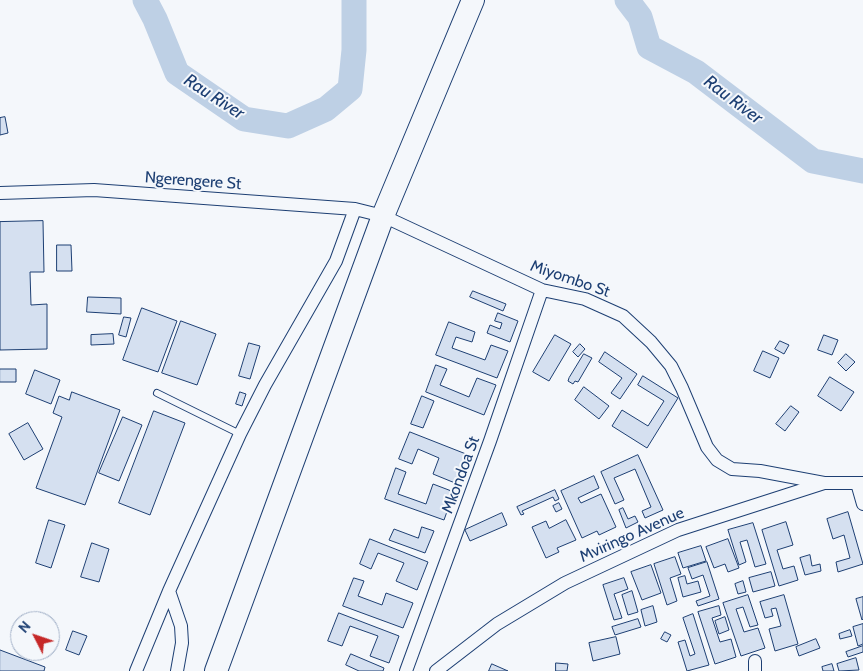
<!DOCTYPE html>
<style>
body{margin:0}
#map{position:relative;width:863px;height:671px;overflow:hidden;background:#f4f7fb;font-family:Cabin,sans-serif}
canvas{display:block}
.north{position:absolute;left:10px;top:611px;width:50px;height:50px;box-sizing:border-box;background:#f4f7fb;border:1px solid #9eadc5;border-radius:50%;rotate:311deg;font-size:14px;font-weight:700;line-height:20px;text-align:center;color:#1d3f73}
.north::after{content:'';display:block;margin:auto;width:18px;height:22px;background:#c62828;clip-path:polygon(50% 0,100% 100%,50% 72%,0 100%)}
</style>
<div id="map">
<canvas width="863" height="671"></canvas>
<div class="north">N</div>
</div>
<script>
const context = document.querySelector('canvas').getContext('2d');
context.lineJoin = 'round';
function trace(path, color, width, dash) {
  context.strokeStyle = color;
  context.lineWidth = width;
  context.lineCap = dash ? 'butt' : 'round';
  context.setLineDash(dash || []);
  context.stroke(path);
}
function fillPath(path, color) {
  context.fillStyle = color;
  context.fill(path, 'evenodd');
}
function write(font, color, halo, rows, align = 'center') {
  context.font = font + ' Cabin,sans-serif';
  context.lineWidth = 4;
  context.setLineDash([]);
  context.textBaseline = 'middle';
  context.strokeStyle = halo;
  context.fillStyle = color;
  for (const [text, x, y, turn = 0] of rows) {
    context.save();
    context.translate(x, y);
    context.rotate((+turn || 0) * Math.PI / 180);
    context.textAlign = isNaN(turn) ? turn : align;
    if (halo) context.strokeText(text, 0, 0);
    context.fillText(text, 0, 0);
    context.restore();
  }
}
const river = new Path2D(`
 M145,0L155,19L177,73L244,119L288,126L326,109L350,89L354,50V0
 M627,0L640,17L649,47L696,72L813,161L863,171`);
const building = new Path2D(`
 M5,117L8,133L0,135V118Z
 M43,221L44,272H30L31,305L47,304V349L0,350V222Z
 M57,245H71L72,271H57Z
 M473,291L506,304L503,311L470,297Z
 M88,297L121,298V314L87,312Z
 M142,308L177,321L158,372L123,360Z
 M498,313L518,321L510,342L487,333L490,325L500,329L502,323L495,321Z
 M124,317L131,318L126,337L119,335Z
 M181,321L216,334L197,385L162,373Z
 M449,322L475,332L472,342L456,337L452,348L485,360L491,345L508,351L497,378L436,355Z
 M113,334L114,344L91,345V335Z
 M555,335L571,344L549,381L533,372Z
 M824,335L838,340L832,355L818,350Z
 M780,341L789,345L784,354L775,349Z
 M249,343L260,346L250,379L239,376Z
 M580,344L585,349L578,357L573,352Z
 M763,351L779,358L770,378L754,371Z
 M605,352L637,374L620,399L611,393L622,378L599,362Z
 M584,354L592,358L578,382L575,381L573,384L568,381L569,378Z
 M846,354L855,362L846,371L838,363Z
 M436,365L447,369L440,385L469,397L477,378L496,385L484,415L426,392Z
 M0,369H16V382H0Z
 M35,370L60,380L51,404L26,394Z
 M643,376L678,398L647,448L612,426L622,410L648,426L664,401L638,385Z
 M830,377L854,392L841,411L818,396Z
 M584,387L609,406L599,419L575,400Z
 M72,392L120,410L85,505L36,488L62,417L53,413L59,396L69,400Z
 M240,392L246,394L242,406L236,404Z
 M422,396L434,401L423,428L411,424Z
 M791,406L799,412L785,431L776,424Z
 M154,411L185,423L150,515L119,503Z
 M123,417L142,425L119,481L99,473Z
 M28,423L43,449L24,460L9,434Z
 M410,432L466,454L455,483L433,474L439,458L418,449L412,464L399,459Z
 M638,455L663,510L645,518L642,511L651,507L635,469L614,478L624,500L615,504L601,472Z
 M396,468L406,472L398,494L426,504L433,484L454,492L444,520L385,499Z
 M594,476L599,488L578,498L581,503L601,494L616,527L599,535L597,531L582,538L561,491Z
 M555,490L559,499L555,501L553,497L522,511L524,514L521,515L517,507Z
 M559,503L562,509L556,512L553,506Z
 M623,508L628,519L635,516L638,522L626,528L619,510Z
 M848,512L863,564L838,572L836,562L850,558L844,535L833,539L827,519Z
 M502,513L507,525L470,541L465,530Z
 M49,520L65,525L51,568L36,563Z
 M566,520L576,540L557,548L559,552L546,558L532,527L546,521L549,528Z
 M786,522L793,545L777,550L783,569L794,566L798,580L779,586L762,530Z
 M753,523L766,564L755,567L747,540L740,542L746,562L739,565L728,530Z
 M422,527L434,531L425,553L389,540L394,529L418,538Z
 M370,539L428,562L417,590L396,581L404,563L378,553L371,569L360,564Z
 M728,539L739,568L728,572L725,564L714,568L706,547Z
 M92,543L109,549L99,582L81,577Z
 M701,546L706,561L683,568L678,553Z
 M810,555L812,566L820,564L821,571L805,575L800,558Z
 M675,557L681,574L670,578L677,601L667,605L654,564Z
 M707,562L719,599L698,606L696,601L710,596L703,575L692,579L688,568Z
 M651,565L661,593L642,600L631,572Z
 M771,572L775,586L753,592L749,578Z
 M685,576L687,584L698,581L701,592L683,597L678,578Z
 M354,578L364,581L358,596L382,605L386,593L413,603L403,628L343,606Z
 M624,578L628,589L614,594L622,618L614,620L603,585Z
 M743,581L746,592L738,594L735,584Z
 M632,591L638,612L628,615L622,595Z
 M748,595L758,625L750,627L743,607L736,609L744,632L758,628L765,648L741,656L723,603Z
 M784,595L798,644L775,651L769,629L781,626L776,608L771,609L773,616L765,618L760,602Z
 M863,597V619L862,620L856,599Z
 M653,606L657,622L645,626L641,610Z
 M719,606L721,615L712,618L720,642L731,639L736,657L715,664L698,612Z
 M339,613L399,636L389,663L370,656L378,636L350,626L342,646L328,641Z
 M693,614L709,665L687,671L678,642L685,640L690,656L695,654L683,618Z
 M725,617L729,630L719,634L715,621Z
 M638,619L641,627L615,635L612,627Z
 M863,624V644L858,646L853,627Z
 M850,630L852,636L840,639L839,634Z
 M73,631L87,636L79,655L66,650Z
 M665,632L671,635L667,642L661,639Z
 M616,637L620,654L593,661L589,643Z
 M816,639L820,648L799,656L796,647Z
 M863,646V652L848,657L846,652Z
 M0,650L45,667L44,671H0Z
 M351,654L384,668L383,671H359L346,665Z
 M856,658L859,670L839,671L837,664Z
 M556,663L568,664L567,671H556Z
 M492,664L508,671H489Z
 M832,664L834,671H823L822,667Z`);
const lane = new Path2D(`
 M157,393L240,434`);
const street = new Path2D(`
 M0,193L94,190L355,209L383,216L542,290L585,299L623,316L651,342L671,366L682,388L707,447L717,460L732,469L760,471L824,483
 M857,483L863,504
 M169,591L181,626L182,643L177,671
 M755,661V671
 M136,671L169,591L240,434L265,385L336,261L355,209
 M406,671L490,441L542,290
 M436,671L497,624L565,583L678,530L824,483H863`);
const highway = new Path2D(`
 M216,671L383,216L473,0`);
const streetNames = [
 ["Ngerengere St",193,181,4],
 ["Miyombo St",570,279,19],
 ["Mkondoa St",461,475,-70],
 ["Mviringo Avenue",632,535,-24]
];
const waterNames = [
 ["Rau River",214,97,33],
 ["Rau River",733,100,37]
];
trace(river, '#bed0e5', 25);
fillPath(building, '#d5e0f0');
trace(building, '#1d3f73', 1);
trace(lane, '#1d3f73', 8);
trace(street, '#1d3f73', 14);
trace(highway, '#1d3f73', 24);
trace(lane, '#f4f7fb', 6);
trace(street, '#f4f7fb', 12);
trace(highway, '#f4f7fb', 22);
write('16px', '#1d3f73', '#f4f7fb', streetNames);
write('italic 18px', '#1d3f73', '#f4f7fb', waterNames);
</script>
